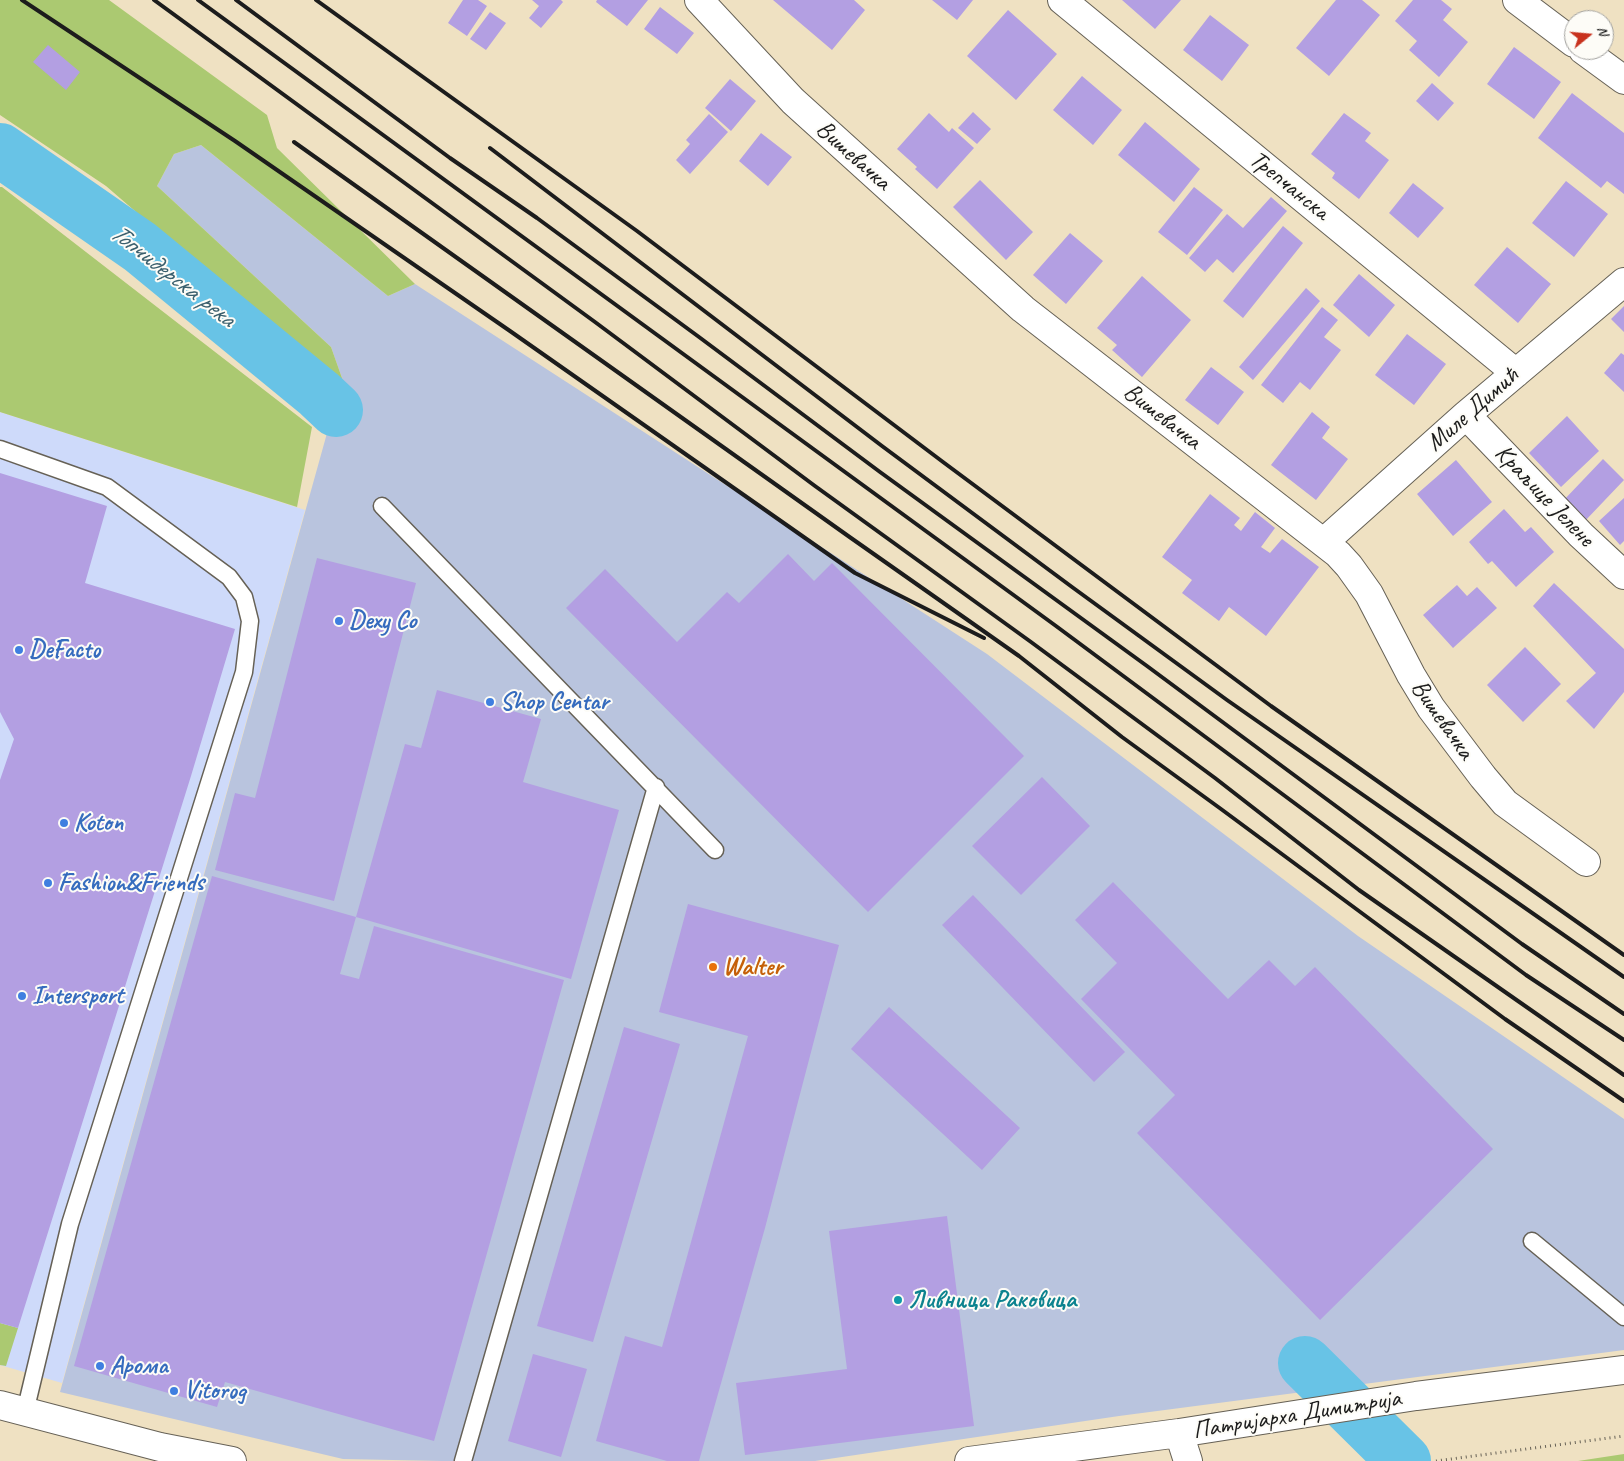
<!DOCTYPE html>
<meta charset="utf-8">
<style>
body{margin:0}
#map{position:relative;width:1624px;height:1461px;overflow:hidden;background:#efe1c2;font-family:Caveat,sans-serif}
canvas{display:block}
.north{position:absolute;left:1564px;top:10px;width:50px;height:50px;box-sizing:border-box;background:#fdfcf7;border:1px solid #a3a29f;border-radius:50%;rotate:73deg;font-size:14px;font-weight:700;line-height:20px;text-align:center;color:#1c1c1c}
.north::after{content:'';display:block;margin:auto;width:18px;height:22px;background:#c8321e;clip-path:polygon(50% 0,100% 100%,50% 72%,0 100%)}
</style>
<div id="map">
<canvas width="1624" height="1461"></canvas>
<div class="north">N</div>
</div>
<script>
const context = document.querySelector('canvas').getContext('2d');
context.lineJoin = 'round';
function fillPath(path, color) {
  context.fillStyle = color;
  context.fill(path, 'evenodd');
}
function trace(path, color, width, dash) {
  context.strokeStyle = color;
  context.lineWidth = width;
  context.lineCap = dash ? 'butt' : 'round';
  context.setLineDash(dash || []);
  context.stroke(path);
}
function write(font, color, halo, rows, align = 'center') {
  context.font = font + ' Caveat,sans-serif';
  context.lineWidth = 4;
  context.setLineDash([]);
  context.textBaseline = 'middle';
  context.strokeStyle = halo;
  context.fillStyle = color;
  for (const [text, x, y, turn = 0] of rows) {
    context.save();
    context.translate(x, y);
    context.rotate((+turn || 0) * Math.PI / 180);
    context.textAlign = isNaN(turn) ? turn : align;
    if (halo) context.strokeText(text, 0, 0);
    context.fillText(text, 0, 0);
    context.restore();
  }
}
const built = new Path2D(`
 M0,412L305,510L62,1383L0,1365Z`);
const industrial = new Path2D(`
 M201,145L388,296L415,284L987,654L1358,936L1624,1119V1350L1119,1416L815,1461H442L343,1459L60,1392L329,426L348,395L331,347L157,186L174,154Z`);
const green = new Path2D(`
 M0,0H109L267,115L277,148L415,284L388,296L201,145L174,154L157,186L331,347L348,395L106,186L0,115Z
 M0,187H2L312,427L297,507L0,412Z
 M0,1323L18,1328L6,1366L0,1365Z
 M1624,1454V1461H1578Z`);
const river = new Path2D(`
 M0,150L140,247L319,394L336,410
 M1305,1363L1404,1461`);
const building = new Path2D(`
 M463,0H478L487,6L467,36L448,23Z
 M532,0H561L563,2L541,28L529,18L539,6Z
 M597,0H648L627,26L596,2Z
 M773,0H854L865,10L832,50Z
 M932,0H973L957,20Z
 M1122,0H1181L1155,29Z
 M1336,0H1362L1380,15L1329,76L1296,48Z
 M1413,0H1441L1452,9L1443,20L1468,42L1439,77L1409,50L1417,41L1395,21Z
 M660,7L694,33L677,54L644,29Z
 M1008,10L1057,54L1016,100L967,56Z
 M490,12L506,23L486,50L470,39Z
 M1210,15L1249,45L1222,81L1183,50Z
 M48,45L80,72L66,90L33,62Z
 M1514,47L1561,82L1534,119L1487,84Z
 M1082,76L1122,110L1093,145L1053,110Z
 M730,79L756,101L731,131L705,108Z
 M1432,83L1454,103L1438,121L1416,101Z
 M1572,93L1624,133V194L1607,181L1601,188L1538,138Z
 M973,112L991,129L977,144L958,128Z
 M929,113L949,132L952,128L974,148L937,189L915,169L917,167L897,149Z
 M1344,113L1371,133L1365,141L1389,160L1359,199L1332,178L1335,173L1311,154Z
 M709,114L728,132L690,174L676,160L690,144L686,140Z
 M1145,122L1200,169L1174,202L1118,155Z
 M761,133L792,157L768,186L739,161Z
 M980,180L1033,232L1006,260L953,207Z
 M1566,181L1608,214L1574,257L1532,223Z
 M1413,183L1444,208L1418,238L1389,213Z
 M1194,187L1223,210L1187,255L1158,232Z
 M1271,197L1287,211L1233,273L1217,259L1205,272L1189,258L1227,214L1243,228Z
 M1283,226L1303,243L1243,318L1223,301Z
 M1070,233L1103,261L1066,304L1033,275Z
 M1507,247L1551,284L1518,323L1474,285Z
 M1359,274L1395,305L1369,337L1333,305Z
 M1142,276L1191,320L1142,377L1112,350L1117,345L1097,328Z
 M1306,288L1320,301L1253,380L1239,367Z
 M1624,306V332L1611,319Z
 M1322,307L1338,320L1324,337L1341,350L1310,390L1300,382L1283,403L1261,385Z
 M1407,334L1446,364L1414,405L1375,375Z
 M1621,353L1624,355V392L1604,373Z
 M1211,367L1244,392L1218,425L1185,400Z
 M1312,412L1330,427L1322,438L1348,459L1316,500L1271,465Z
 M1567,416L1599,451L1561,487L1529,453Z
 M1603,459L1624,480L1584,522L1562,502Z
 M1456,460L1492,502L1453,536L1417,494Z
 M0,473L107,506L85,583L235,629L191,776L18,1328L0,1323V780L14,739L0,712Z
 M1210,494L1240,518L1234,525L1241,531L1255,512L1275,528L1261,547L1270,553L1282,539L1319,567L1266,636L1229,607L1219,621L1182,593L1192,580L1162,557Z
 M1624,498V541L1620,545L1599,521Z
 M1504,509L1525,532L1531,527L1554,552L1516,587L1492,561L1488,564L1469,542Z
 M788,554L814,581L832,563L1024,756L868,912L566,608L605,569L677,642L727,592L739,603Z
 M317,558L416,583L334,901L215,870L235,793L255,798Z
 M1554,583L1624,649V692L1594,729L1566,701L1596,673L1533,606Z
 M1457,585L1467,596L1477,587L1497,608L1453,648L1423,615Z
 M1525,647L1561,684L1523,722L1487,685Z
 M437,690L541,719L523,782L619,810L571,979L356,917L405,744L421,748Z
 M1042,777L1090,826L1021,895L972,846Z
 M212,876L356,917L340,974L359,979L374,926L564,980L434,1441L225,1382L217,1407L74,1366Z
 M1113,882L1228,999L1269,960L1295,986L1315,967L1493,1149L1320,1320L1137,1133L1175,1095L1081,999L1117,963L1075,920Z
 M973,895L1125,1052L1094,1082L942,925Z
 M688,904L839,945L765,1228L699,1461H667L596,1441L625,1336L662,1347L748,1036L659,1012Z
 M889,1007L1020,1128L982,1170L851,1049Z
 M624,1027L680,1044L593,1342L537,1326Z
 M947,1216L974,1426L745,1455L736,1383L847,1369L829,1231Z
 M533,1354L587,1369L561,1457L508,1441Z`);
const path = new Path2D(`
 M1436,1461L1624,1436`);
const service = new Path2D(`
 M0,449L107,487L229,577L244,597L250,621L244,672L70,1224L25,1412
 M382,506L715,850
 M1532,1241L1624,1317
 M463,1461L656,787`);
const minor = new Path2D(`
 M699,0L793,101L1023,309L1338,554L1349,566L1369,594L1411,675L1431,708L1483,777L1505,803L1586,862
 M1062,0L1516,373
 M1466,415L1581,535L1624,575
 M1324,542L1466,415L1624,282`);
const tertiary = new Path2D(`
 M1517,0L1574,43
 M1583,50L1624,80`);
const secondary = new Path2D(`
 M0,1405L160,1447L232,1461
 M1179,1433L1188,1461
 M969,1461L1179,1433L1416,1396L1624,1370`);
const rail = new Path2D(`
 M22,0L235,141L510,331L855,573L984,638
 M154,0L595,322L815,486L1031,642L1215,778L1359,890L1624,1075
 M198,0L1056,626L1526,975L1624,1040
 M236,0L450,158L537,218L699,337L880,472L1147,666L1522,944L1624,1014
 M316,0L637,231L943,462L1271,706L1624,955
 M294,142L851,538L1019,656L1122,737L1221,809L1505,1019L1624,1101
 M490,148L882,446L1072,587L1227,700L1624,977`);
const markers = [
 [339,621,5,"#3f7fe0"],
 [19,650,5,"#3f7fe0"],
 [490,702,5,"#3f7fe0"],
 [64,823,5,"#3f7fe0"],
 [48,883,5,"#3f7fe0"],
 [713,967,5,"#e8710a"],
 [22,996,5,"#3f7fe0"],
 [898,1300,5,"#0f9aa8"],
 [100,1366,5,"#3f7fe0"],
 [174,1391,5,"#3f7fe0"]
];
const streetNames = [
 ["Вишевачка",853,156,42],
 ["Трепчанска",1289,186,39],
 ["Миле Димић",1473,410,-41],
 ["Вишевачка",1162,417,38],
 ["Краљице Јелене",1544,496,46],
 ["Вишевачка",1442,720,55],
 ["Патријарха Димитрија",1297,1415,-9]
];
const shopNames = [
 ["Dexy Co",349,621],
 ["DeFacto",29,650],
 ["Shop Centar",500,702],
 ["Koton",74,823],
 ["Fashion&Friends",58,883],
 ["Intersport",32,996],
 ["Арома",110,1366],
 ["Vitorog",184,1391]
];
const foodNames = [
 ["Walter",723,967]
];
const cultureNames = [
 ["Ливница Раковица",908,1300]
];
const waterNames = [
 ["Топчидерска река",172,276,38]
];
fillPath(built, '#cedafa');
fillPath(industrial, '#b9c4de');
fillPath(green, '#abc971');
trace(river, '#68c3e6', 54);
fillPath(building, '#b39fe2');
trace(service, '#666156', 19);
trace(minor, '#666156', 30);
trace(tertiary, '#666156', 30);
trace(secondary, '#666156', 30);
trace(path, '#666156', 3, [1, 4]);
trace(service, '#fff', 16);
trace(minor, '#fff', 28);
trace(tertiary, '#fff', 28);
trace(secondary, '#fff', 28);
trace(rail, '#1c1c1c', 4);
for (const [x, y, r, color] of markers) {
  const dot = new Path2D();
  dot.arc(x, y, r, 0, 2 * Math.PI);
  context.fillStyle = color;
  context.fill(dot);
  trace(dot, '#fdfcf7', 2);
}
write('25px', '#1c1c1c', '#fdfcf7', streetNames);
write('bold 25px', '#366cbe', '#fdfcf7', shopNames, 'left');
write('bold 25px', '#c56008', '#fdfcf7', foodNames, 'left');
write('bold 25px', '#0d838f', '#fdfcf7', cultureNames, 'left');
write('italic 26px', '#3a5f6d', '#fdfcf7', waterNames);
</script>
